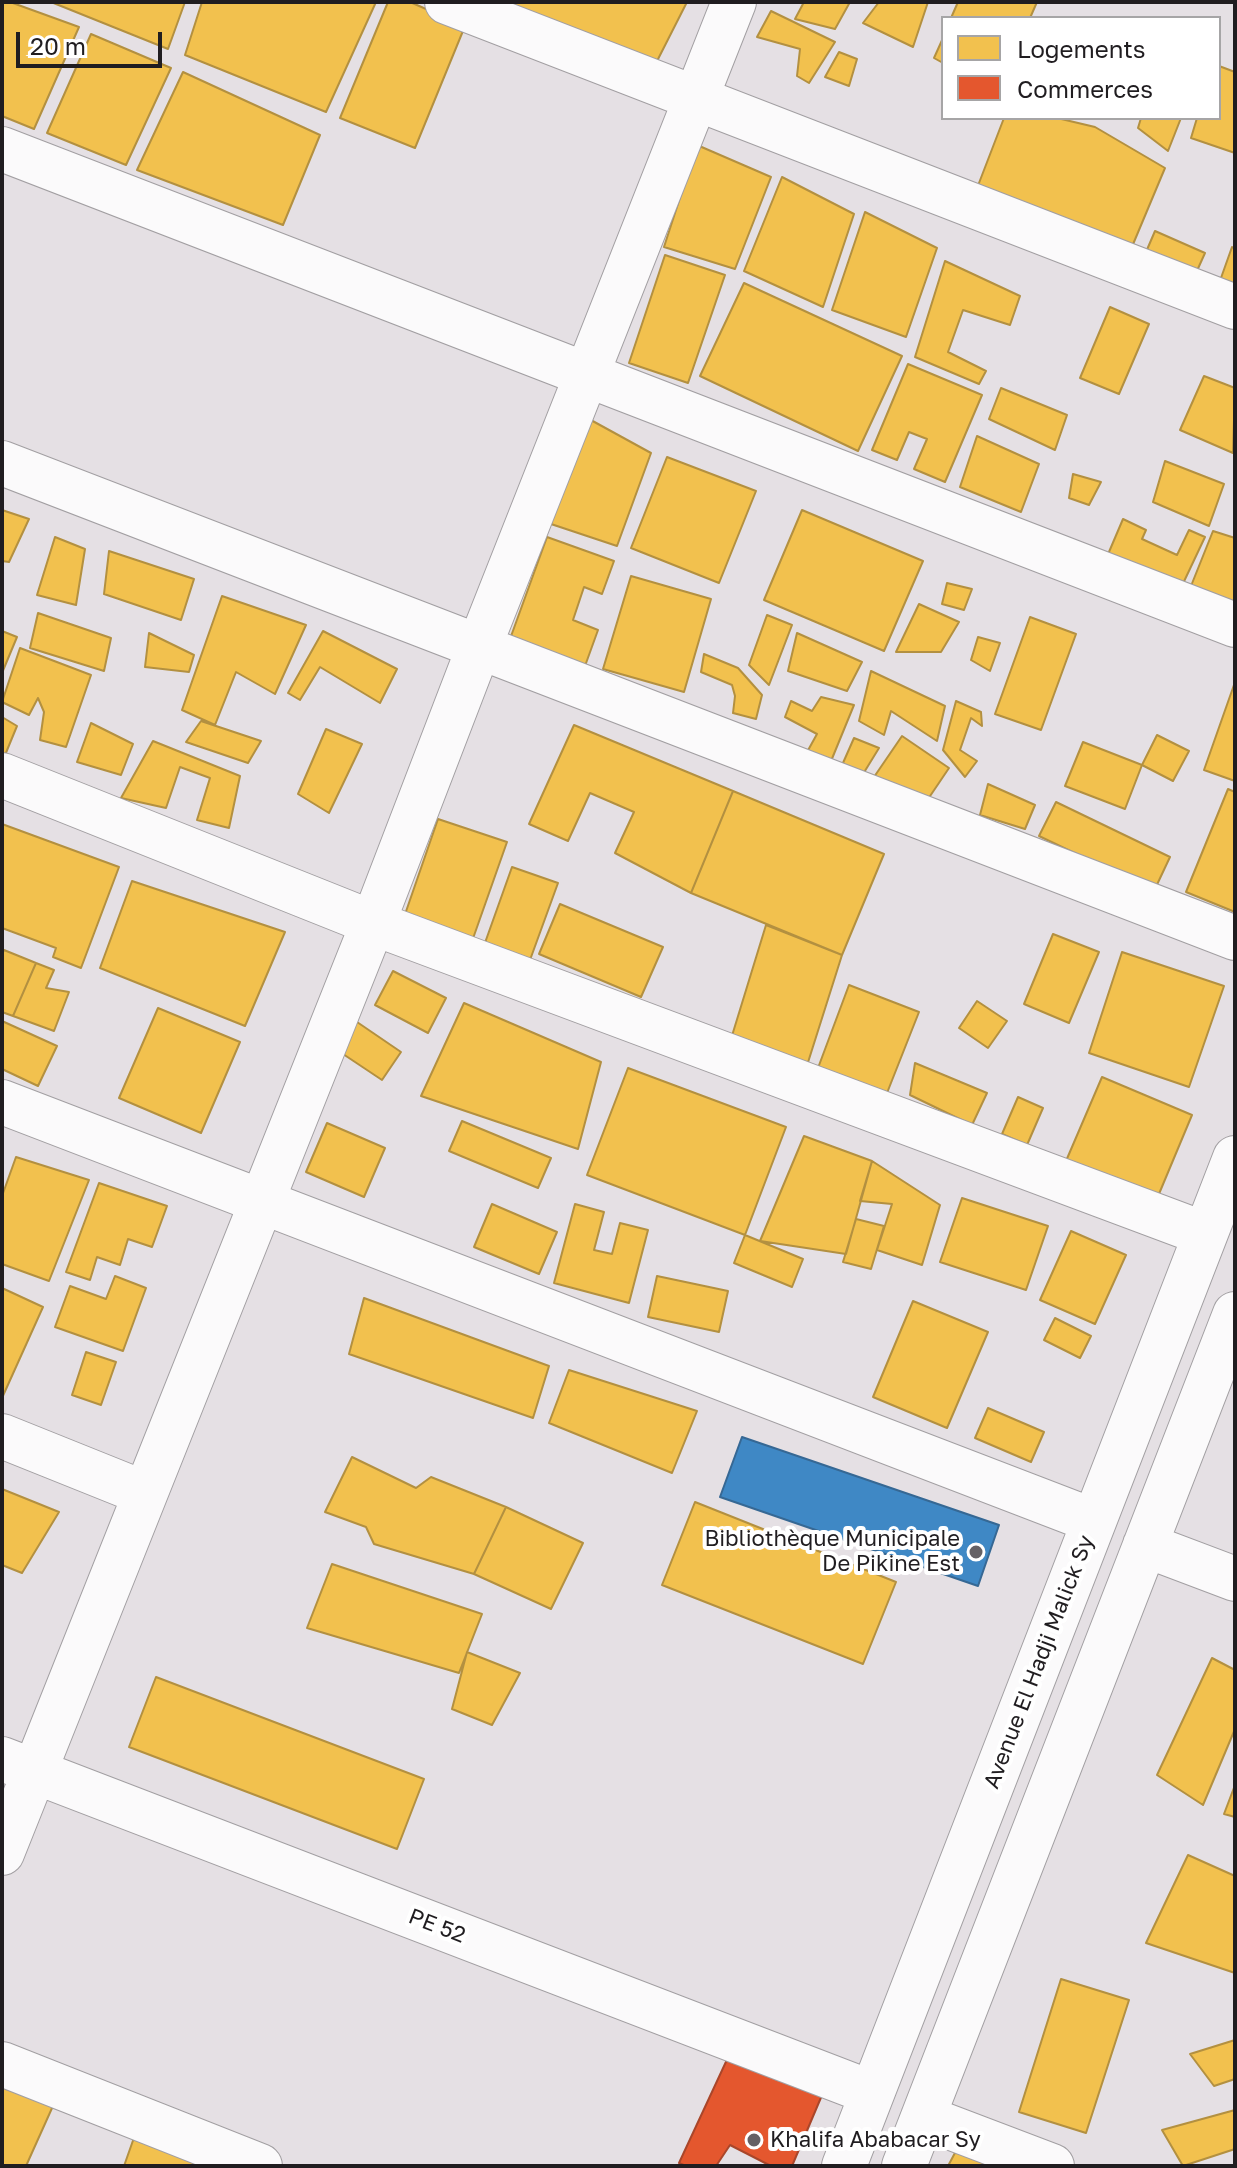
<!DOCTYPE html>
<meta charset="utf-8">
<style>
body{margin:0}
#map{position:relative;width:1237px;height:2168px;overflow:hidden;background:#e5e0e4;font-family:"Golos Text",sans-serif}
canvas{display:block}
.frame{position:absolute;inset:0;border:4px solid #201d20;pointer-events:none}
.legend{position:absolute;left:941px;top:16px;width:280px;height:104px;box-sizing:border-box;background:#fff;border:2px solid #a6a5a6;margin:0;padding:10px 14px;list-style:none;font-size:24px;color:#201d20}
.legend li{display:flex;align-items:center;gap:16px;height:40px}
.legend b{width:40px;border:2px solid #a6a5a6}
.scale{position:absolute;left:16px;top:32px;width:146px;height:36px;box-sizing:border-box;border:4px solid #201d20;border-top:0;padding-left:10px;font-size:24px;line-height:28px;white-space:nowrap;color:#201d20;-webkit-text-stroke:6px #fff;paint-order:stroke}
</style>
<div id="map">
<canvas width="1237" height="2168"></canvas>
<div class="frame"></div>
<ul class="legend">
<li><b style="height:22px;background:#f2c14e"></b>Logements</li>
<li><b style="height:22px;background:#e4572e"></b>Commerces</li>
</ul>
<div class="scale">20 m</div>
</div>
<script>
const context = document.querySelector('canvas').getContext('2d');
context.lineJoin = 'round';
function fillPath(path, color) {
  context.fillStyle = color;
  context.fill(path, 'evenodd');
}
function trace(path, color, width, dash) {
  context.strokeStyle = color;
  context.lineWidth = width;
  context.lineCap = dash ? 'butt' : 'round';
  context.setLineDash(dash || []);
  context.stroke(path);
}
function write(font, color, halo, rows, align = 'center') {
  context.font = font + ' "Golos Text",sans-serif';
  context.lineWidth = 8;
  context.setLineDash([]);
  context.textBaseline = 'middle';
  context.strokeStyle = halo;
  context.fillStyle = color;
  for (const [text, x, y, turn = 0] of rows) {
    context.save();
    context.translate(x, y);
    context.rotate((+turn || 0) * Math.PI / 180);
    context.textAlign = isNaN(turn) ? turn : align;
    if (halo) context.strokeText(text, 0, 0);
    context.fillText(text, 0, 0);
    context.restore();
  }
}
const homes = new Path2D(`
 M2,2H10L79,27L34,129L2,116Z
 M51,2H185L168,49Z
 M202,2H376L326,112L185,55Z
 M388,2H410L465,26L415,148L340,118Z
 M499,2H687L653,69Z
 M804,2H803H850L835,29L795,19Z
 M879,2H928L913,47L863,23Z
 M958,2H1037L1030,18H951Z
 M771,11L835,42L809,83L797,76L800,49L757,37Z
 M91,34L171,68L126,165L47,133Z
 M943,38V63L934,58Z
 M839,52L857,59L849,86L825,77Z
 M1219,66L1235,72V153L1191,138L1197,118H1219Z
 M183,72L320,135L283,225L137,170Z
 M1004,118H1057L1095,127L1165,168L1126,261L974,196Z
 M1141,118H1181L1168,151L1138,128Z
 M697,145L771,177L735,269L664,247Z
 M782,177L854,214L823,307L744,271Z
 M865,212L937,248L906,337L832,310Z
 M1155,231L1205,253L1196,273L1146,252Z
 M1232,247L1235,249V299L1216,292Z
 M665,255L725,275L688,383L629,363Z
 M945,261L1020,296L1010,325L963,310L948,352L986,371L979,384L915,357Z
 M744,283L902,356L858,451L700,376Z
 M1110,307L1149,324L1119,394L1080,378Z
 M908,364L982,395L945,482L914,469L927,439L909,432L897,460L872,450Z
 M1204,376L1235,388L1233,453L1180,430Z
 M1001,388L1067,415L1055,450L989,419Z
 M589,419L651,453L617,546L545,522Z
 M977,436L1039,464L1021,512L960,487Z
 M667,457L756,491L719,583L631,548Z
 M1165,461L1224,484L1209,526L1153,502Z
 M1073,474L1101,482L1089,505L1069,498Z
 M2,510L29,519L9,562L2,561Z
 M802,510L923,561L884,651L764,600Z
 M1123,519L1146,530L1142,539L1177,555L1189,530L1205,537L1179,592L1106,559Z
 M1213,531L1235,538V616L1187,596Z
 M55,537L85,549L76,605L37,595Z
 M547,537L614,561L602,594L584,587L573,620L598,630L585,666L510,639Z
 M109,551L194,579L181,620L104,594Z
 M631,576L711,599L684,692L603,669Z
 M947,583L972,589L964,610L942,604Z
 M222,596L306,625L275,694L236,672L215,725L182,710Z
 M919,604L959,622L941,652H896Z
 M38,613L111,638L104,671L30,648Z
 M767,615L792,625L769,685L749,665Z
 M1030,617L1076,634L1041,730L995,714Z
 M2,631L17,637L2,673Z
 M323,631L397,669L380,703L320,667L300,700L288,693Z
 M149,633L194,655L189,672L145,667Z
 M797,633L862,662L847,691L788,671Z
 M978,637L1000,643L990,671L971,660Z
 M20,648L91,675L66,747L40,740L44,712L38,698L29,715L2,702Z
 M704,654L738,668L762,695L756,719L733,713L735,696L732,685L701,672Z
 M871,671L945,706L937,741L891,711L884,735L859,721Z
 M1235,682V781L1204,770Z
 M821,697L854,705L829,766L801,763L817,734L785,717L791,701L812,711Z
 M956,701L981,712L982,726L971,718L960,750L977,761L965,777L943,750Z
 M2,717L17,726L3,760L2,759Z
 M201,721L261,741L248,763L186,742Z
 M91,723L133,744L121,775L77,762Z
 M574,725L733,791L691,893L615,853L634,812L590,793L568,841L529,824Z
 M326,729L362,744L329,813L298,794Z
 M1157,735L1189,751L1173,781L1142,765Z
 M902,736L949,768L922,808L874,777Z
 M854,738L879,748L860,779L839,772Z
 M153,741L240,776L229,828L197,820L210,778L180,767L166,808L121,798Z
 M1083,742L1142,765L1125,809L1065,786Z
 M988,784L1035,805L1025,829L980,815Z
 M1228,789L1235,792V912L1186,892Z
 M733,791L884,854L842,955L691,893Z
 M1056,802L1170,857L1154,891L1039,836Z
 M438,819L507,842L470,947L402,923Z
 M2,824L119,867L81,968L53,957L56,948L2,928Z
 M512,867L558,883L526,971L481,954Z
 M132,881L285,932L245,1026L100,968Z
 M560,904L663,947L641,997L539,954Z
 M766,925L842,955L804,1075L727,1052Z
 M1053,934L1099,952L1069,1023L1024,1004Z
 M4,950L36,963L13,1016L2,1012V955Z
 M1122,952L1224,986L1189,1087L1089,1053Z
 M36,963L54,970L46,988L69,992L54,1031L13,1016Z
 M393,971L446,998L428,1033L375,1005Z
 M849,985L919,1012L887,1093L818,1068Z
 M977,1001L1007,1021L988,1048L959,1028Z
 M464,1003L601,1062L578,1149L421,1096Z
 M158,1008L240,1042L201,1133L119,1098Z
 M2,1021L57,1046L38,1086L2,1069Z
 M357,1022L401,1052L382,1080L337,1050Z
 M915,1063L987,1093L972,1125L910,1095Z
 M628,1068L786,1127L745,1235L587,1175Z
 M1102,1077L1192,1115L1151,1213L1060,1175Z
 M1018,1097L1043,1108L1027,1145L1002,1134Z
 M462,1121L551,1158L538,1188L449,1151Z
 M327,1123L385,1148L364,1197L306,1172Z
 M804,1136L872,1161L846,1254L760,1241Z
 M16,1157L89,1180L49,1281L2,1264V1196Z
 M872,1161L940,1205L922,1265L877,1250L892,1204L860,1201Z
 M99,1183L167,1206L152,1247L128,1239L120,1265L97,1257L90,1280L66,1272Z
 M962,1198L1048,1226L1026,1290L940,1262Z
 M492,1204L557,1232L539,1274L474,1247Z
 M575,1204L604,1212L594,1250L612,1254L620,1223L648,1230L629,1303L554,1283Z
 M856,1219L884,1226L871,1269L843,1262Z
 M1071,1231L1126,1255L1095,1324L1040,1300Z
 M745,1235L803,1259L792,1287L734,1263Z
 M115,1276L146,1288L123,1351L55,1327L70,1286L106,1299Z
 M657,1276L728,1291L719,1332L648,1317Z
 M2,1288L43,1307L2,1398Z
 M364,1298L549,1366L533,1418L349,1354Z
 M913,1301L988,1332L947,1428L873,1397Z
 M1055,1318L1091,1336L1080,1358L1044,1340Z
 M86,1352L116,1362L101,1405L72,1395Z
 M569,1370L697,1411L672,1473L549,1423Z
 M988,1408L1044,1432L1031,1462L975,1438Z
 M352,1457L416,1488L431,1477L506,1507L474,1574L374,1544L366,1527L325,1512Z
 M2,1489L59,1512L22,1573L2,1565Z
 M695,1502L896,1582L863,1664L662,1585Z
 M506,1507L583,1543L551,1609L474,1574Z
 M332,1564L482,1614L459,1673L307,1628Z
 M467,1652L520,1673L492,1725L452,1709Z
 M1212,1658L1235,1670V1729L1203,1805L1157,1775Z
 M156,1677L424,1779L397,1849L129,1747Z
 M1235,1785V1817L1224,1814Z
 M1188,1855L1235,1876V1973L1146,1943Z
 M1061,1979L1129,2000L1086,2133L1019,2112Z
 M1235,2040V2079L1214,2086L1190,2054Z
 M2,2072L57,2097L26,2166H2Z
 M1235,2110V2149L1183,2166L1162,2130Z
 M136,2132L213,2166H124Z
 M965,2134L1027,2166H948Z`);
const shops = new Path2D(`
 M731,2051L828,2081L792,2166H771L730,2145L716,2166H686L679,2163Z`);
const schools = new Path2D(`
 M742,1437L999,1525L978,1586L720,1497Z`);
const minor = new Path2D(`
 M447,2L1235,307
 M2,149L1235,625
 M2,463L1235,938
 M2,775L373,923L1205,1234
 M2,1102L1094,1521
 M2,1436L144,1493
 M1145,1545L1235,1579
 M2,1759L872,2093
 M2,1853L373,923L479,647L734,2
 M2,2064L260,2166
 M923,2117L1052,2166
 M844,2166L1235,1158
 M904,2166L1235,1314`);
const markers = [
 [976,1552,8,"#656165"],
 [754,2140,8,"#656165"]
];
const poiNames = [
 ["Bibliothèque Municipale",960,1539],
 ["De Pikine Est",960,1564],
 ["Khalifa Ababacar Sy",770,2140,"left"]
];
const streetNames = [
 ["Avenue El Hadji Malick Sy",1039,1662,-69],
 ["PE 52",437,1926,21]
];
fillPath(homes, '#f2c14e');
trace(homes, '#b39040', 2);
fillPath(shops, '#e4572e');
trace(shops, '#a9462a', 2);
fillPath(schools, '#3f88c5');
trace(schools, '#366894', 2);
trace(minor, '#a29fa2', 46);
trace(minor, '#fbfafb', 44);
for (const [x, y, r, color] of markers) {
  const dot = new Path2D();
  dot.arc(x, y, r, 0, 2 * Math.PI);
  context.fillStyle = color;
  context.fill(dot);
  trace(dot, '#fff', 3);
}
write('22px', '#201d20', '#fff', poiNames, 'right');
write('22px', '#201d20', '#fff', streetNames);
</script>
